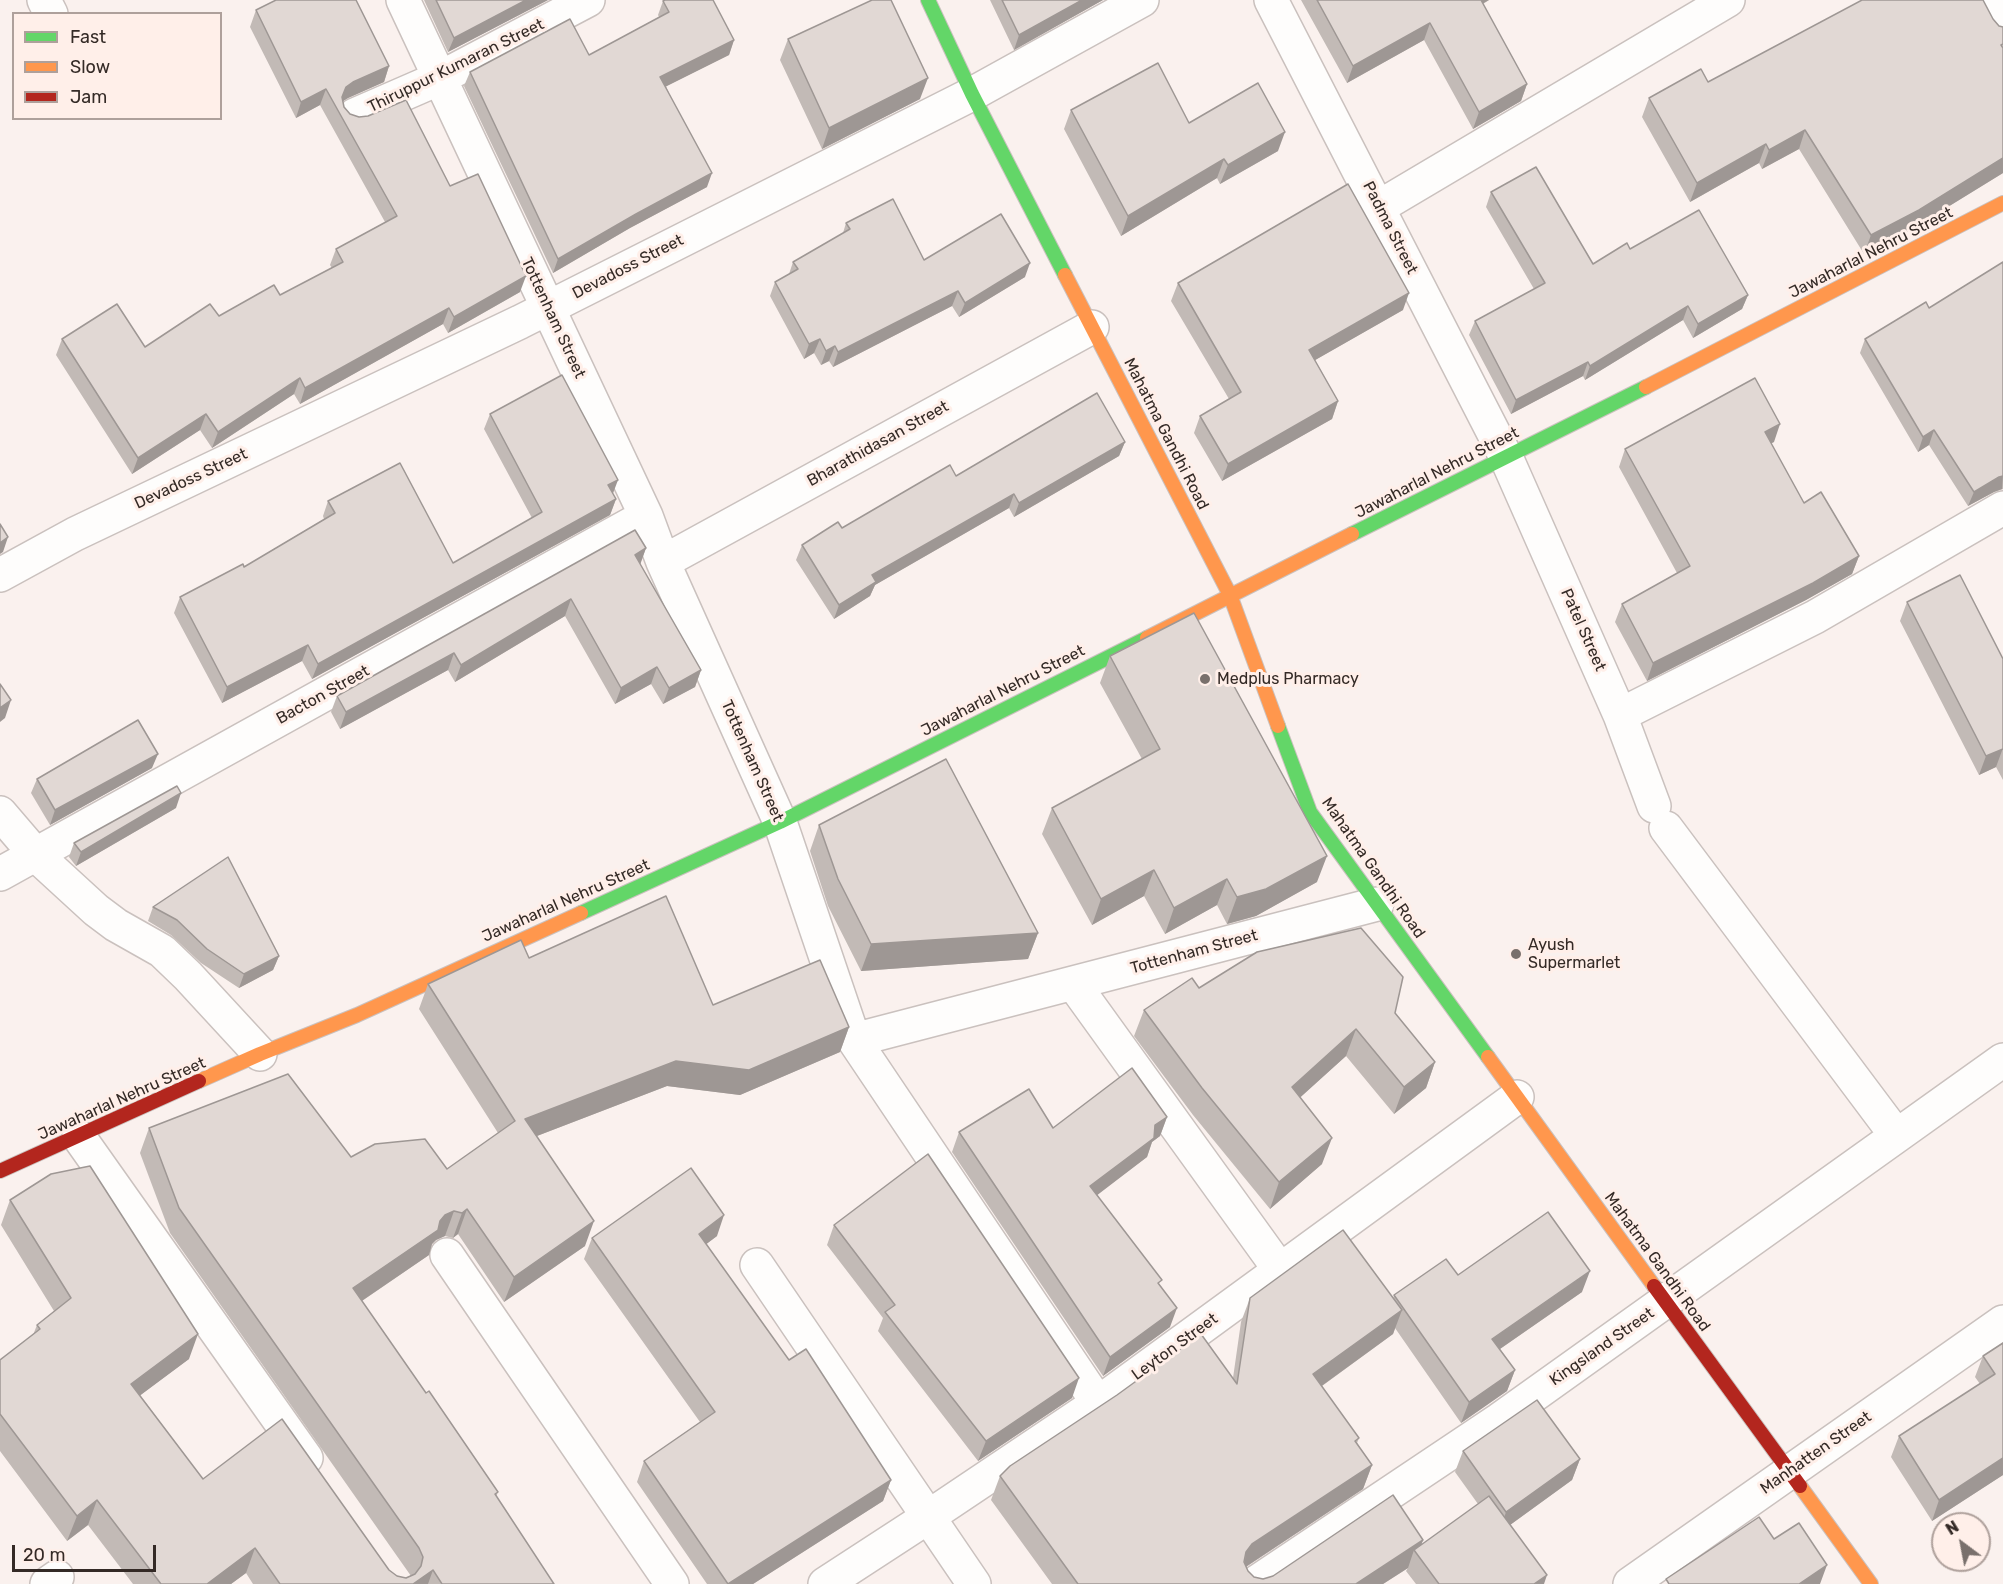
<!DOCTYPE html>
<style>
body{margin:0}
#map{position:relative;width:2003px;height:1584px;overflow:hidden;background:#faf1ee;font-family:Rubik,sans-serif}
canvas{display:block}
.legend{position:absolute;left:12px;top:12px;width:210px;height:108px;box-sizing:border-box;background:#ffefe9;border:2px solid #aea09b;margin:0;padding:8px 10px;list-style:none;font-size:18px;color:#342a26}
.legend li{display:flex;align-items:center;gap:12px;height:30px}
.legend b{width:30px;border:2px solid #aea09b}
.north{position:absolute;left:1931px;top:1512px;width:60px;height:60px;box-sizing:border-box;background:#ffefe9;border:2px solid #aea09b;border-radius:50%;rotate:328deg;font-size:16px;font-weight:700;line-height:24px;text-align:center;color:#342a26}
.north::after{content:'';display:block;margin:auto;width:21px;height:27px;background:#79706c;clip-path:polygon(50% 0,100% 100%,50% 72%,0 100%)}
.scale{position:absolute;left:12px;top:1545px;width:144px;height:27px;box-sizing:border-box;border:3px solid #342a26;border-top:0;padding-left:8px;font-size:18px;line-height:21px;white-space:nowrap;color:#342a26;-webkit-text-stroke:4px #ffefe9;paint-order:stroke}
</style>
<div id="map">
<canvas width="2003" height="1584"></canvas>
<ul class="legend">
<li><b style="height:8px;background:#63d668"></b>Fast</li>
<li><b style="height:8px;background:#ff974d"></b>Slow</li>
<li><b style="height:8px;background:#b3261e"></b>Jam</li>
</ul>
<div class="north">N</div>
<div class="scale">20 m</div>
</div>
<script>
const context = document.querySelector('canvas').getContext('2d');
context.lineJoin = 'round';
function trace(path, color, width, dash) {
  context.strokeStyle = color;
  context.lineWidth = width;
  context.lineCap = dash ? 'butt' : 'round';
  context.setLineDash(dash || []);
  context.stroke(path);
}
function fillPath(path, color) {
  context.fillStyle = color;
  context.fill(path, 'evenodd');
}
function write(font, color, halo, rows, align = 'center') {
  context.font = font + ' Rubik,sans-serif';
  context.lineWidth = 6;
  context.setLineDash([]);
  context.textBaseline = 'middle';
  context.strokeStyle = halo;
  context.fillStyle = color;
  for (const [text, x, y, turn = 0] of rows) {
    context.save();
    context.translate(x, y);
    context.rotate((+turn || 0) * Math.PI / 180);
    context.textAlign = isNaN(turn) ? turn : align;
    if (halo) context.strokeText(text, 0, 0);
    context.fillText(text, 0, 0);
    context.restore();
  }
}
const street = new Path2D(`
 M44,0L51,14
 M403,0L646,516L663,562L780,822L854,1040L1377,904
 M1271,0L1506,457L1620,715L1654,806
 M1988,0L2003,29
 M355,115L440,78L588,0
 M1379,207L1728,0
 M663,562L1092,327
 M0,575L75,534L520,322L972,94L1142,0
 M1620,715L1815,617L2003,508
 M0,813L36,855L96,910L116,925L162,951L188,976L260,1054
 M1666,828L1896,1135
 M0,874L646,516
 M1073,983L1280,1270
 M854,1040L1098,1403
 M79,1137L306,1458
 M447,1255L672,1584
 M757,1265L974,1584
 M47,1584L57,1577
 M825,1584L928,1517L1098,1403L1517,1097
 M1254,1584L1499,1420L2003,1060
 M1630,1584L2003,1322`);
const fast = new Path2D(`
 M928,0L972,94L1065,275
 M1352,534L1646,387
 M1278,726L1310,812L1488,1057
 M581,913L780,822L1147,638`);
const slow = new Path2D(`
 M1065,275L1230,595L1278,726
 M1646,387L2003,203
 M1147,638L1352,534
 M1488,1057L1654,1286
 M199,1081L260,1054L357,1015L581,913
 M1800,1486L1871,1584`);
const jam = new Path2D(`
 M0,1171L199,1081
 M1654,1286L1800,1486`);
const wall = new Path2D(`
 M424,0H548L448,52Z
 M990,0H1103L1014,50Z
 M1301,0H1489L1483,4L1527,84L1521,101L1473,129L1424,40L1347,83Z
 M663,1L734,40L729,55L666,86L707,187L630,228L553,273L464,86L470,72L589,55L659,17L658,15Z
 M256,10L389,66L384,82L348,98L343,101L344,107L350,114L450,186L520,292L448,333L443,324L300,404L294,394L212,448L200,430L132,474L56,355L62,339L145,347L219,316L280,295L332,268L330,265L336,249L385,222L320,105L296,118L250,27Z
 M1993,19L1999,26L2003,27V173L1912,229L1864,254L1799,149L1762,169L1759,163L1690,202L1642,117L1649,98L1708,82Z
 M788,39L920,99L822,149L780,60Z
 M1071,110L1189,123L1278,151L1220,184L1217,178L1121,236L1064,129Z
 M1491,192L1593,264L1630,249L1748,295L1742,309L1693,338L1683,320L1585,380L1583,376L1511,414L1469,335L1475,321L1534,289L1486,207Z
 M846,223L924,260L1025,277L959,317L952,306L833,367L829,361L821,365L814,353L804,359L770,296L775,282L789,274L793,262L843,233Z
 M2003,262V489L1994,492L1968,506L1929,445L1918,452L1860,353L1865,339L1929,308Z
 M1178,283L1403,310L1315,360L1338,401L1332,419L1222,481L1194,433L1200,416L1229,399L1171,301Z
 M490,414L613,494L616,499L610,515L312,679L302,661L222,703L174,613L180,597L244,567L324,519L323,516L328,501L453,563L532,518L484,429Z
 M1125,442L1119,456L1014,517L1009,508L875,585L870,596L834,619L796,560L802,545L842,528L956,476Z
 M1774,442L1771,443L1804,503L1859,556L1852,574L1806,600L1647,681L1615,622L1622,604L1677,573L1619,467L1625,449Z
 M646,548L640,564L701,670L695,687L663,704L651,684L615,704L565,616L455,682L448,670L340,729L331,712L337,696Z
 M1907,602L2003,659V780L1996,767L1979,775L1900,621Z
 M1110,656L1317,882L1256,916L1227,924L1217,905L1165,934L1144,896L1092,925L1042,834L1052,808L1142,759L1100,683Z
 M152,768L50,825L31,793L37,779Z
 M176,808L76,866L69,857L74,843Z
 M819,825L1038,933L1028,959L861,971L828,906L810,851Z
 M153,907L279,956L273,970L239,988L201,963L171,935L148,921Z
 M529,958L713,1005L849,1027L840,1052L740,1095L667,1086L537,1136L585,1246L504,1302L458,1234L453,1238L445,1236L436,1240L432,1244L429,1255L362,1301L426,1393L498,1492L496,1497L554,1584H253L246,1573L231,1584H133L88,1525L67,1541L0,1451V1360L33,1335L37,1325L54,1311L1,1225L10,1200L189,1359L140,1395L203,1479L389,1570L397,1576L406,1578L411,1576L170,1233L140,1153L149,1128L351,1157L447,1169L498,1133L419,1009L428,984Z
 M1199,988L1395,1013L1435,1062L1426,1088L1394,1114L1346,1056L1300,1097L1322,1164L1270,1209L1193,1115L1134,1036L1144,1010Z
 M1167,1117L1160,1136L1152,1142L1147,1157L1096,1195L1160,1285L1170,1327L1103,1376L952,1152L959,1132L1053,1128Z
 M834,1225L1072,1398L978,1461L878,1331L883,1318L827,1245Z
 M717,1236L706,1244L789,1360L891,1480L883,1501L753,1584H707L637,1482L644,1461L700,1422L584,1259L592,1238Z
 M1458,1275L1582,1292L1500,1349L1515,1370L1507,1391L1461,1423L1395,1328L1393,1334L1322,1386L1359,1438L1357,1443L1372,1465L1363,1489L1246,1567L1248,1571L1254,1577L1263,1579L1423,1540L1421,1545L1478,1504L1455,1472L1463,1451L1580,1459L1572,1480L1510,1525L1544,1584H1416L1406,1571L1408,1568L1383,1584H1052L991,1500L1000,1476L1233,1378L1241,1322L1250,1298L1393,1299L1394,1295Z
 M2003,1343V1475L1932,1521L1891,1457L1899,1436L1980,1384L1975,1377L1983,1356Z`);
const shadedWall = new Path2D(`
 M526,0H548L448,52L454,38Z
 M1082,0H1103L1014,50L1019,35Z
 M1475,0H1489L1471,10Z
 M1430,23L1424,40L1347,83L1353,66Z
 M734,40L729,55L655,92L660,77Z
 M389,66L384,82L348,98L340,103L336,113L346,87L353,82Z
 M928,78L920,99L822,149L829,128Z
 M1527,84L1521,101L1473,129L1479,112Z
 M326,89L320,105L296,118L301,102Z
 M1805,130L1799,149L1762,169L1769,150Z
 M1285,132L1278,151L1220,184L1228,165Z
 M1766,144L1759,163L1690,202L1697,183Z
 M2003,158V173L1912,229L1864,254L1871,235Z
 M1224,159L1217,178L1121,236L1128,216Z
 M712,173L707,187L630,228L553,273L558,259L636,214Z
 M1030,263L1025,277L959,317L965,303Z
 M526,276L520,292L448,333L454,317Z
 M958,291L952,306L833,367L838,352Z
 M1409,293L1403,310L1303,367L1309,350Z
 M1748,295L1742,309L1693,338L1698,324Z
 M1688,306L1683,320L1585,380L1590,366Z
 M449,308L443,324L300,404L305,388Z
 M820,339L814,353L804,359L809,344Z
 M835,346L829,361L821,365L826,351Z
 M1588,362L1583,376L1511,414L1516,400Z
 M300,378L294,394L212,448L218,432Z
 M1338,401L1332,419L1222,481L1228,464Z
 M206,414L200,430L132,474L138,458Z
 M1780,424L1774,442L1758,450L1765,432Z
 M1934,430L1929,445L1918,452L1923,437Z
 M1125,442L1119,456L1014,517L1019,503Z
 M2003,476L2002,489L1994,492L1968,506L1974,492L1999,477Z
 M618,480L612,496L608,485Z
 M1014,494L1009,508L875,585L870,596L834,619L839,605L872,575Z
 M616,499L610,515L312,679L318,664Z
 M8,537L3,552L0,554V543Z
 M646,548L640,565L635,555Z
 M1859,556L1852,574L1806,600L1647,681L1653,663Z
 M571,599L565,616L455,682L461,665Z
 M308,645L302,661L222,703L227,687Z
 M454,653L448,670L340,729L346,712Z
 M657,667L651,684L615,704L621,688Z
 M701,670L695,687L663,704L669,688Z
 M11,700L5,718L0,722V708Z
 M2003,748L1996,767L1979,775L1986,756Z
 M158,754L152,768L50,825L55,810Z
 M181,793L176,808L76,866L81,852Z
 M1327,856L1317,882L1256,916L1227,924L1237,897Z
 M1154,870L1144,896L1092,925L1101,899Z
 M1227,879L1217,905L1165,934L1174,908Z
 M1038,933L1028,959L861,971L871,944Z
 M279,956L273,970L239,988L244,974Z
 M849,1027L840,1052L740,1095L667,1086L516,1144L525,1119L676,1061Z
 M1356,1029L1346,1056L1282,1114L1292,1087Z
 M1435,1062L1426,1088L1394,1114L1404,1087Z
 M1167,1117L1160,1136L1152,1142L1147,1157L1083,1206L1090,1186L1155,1125Z
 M1332,1138L1322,1164L1270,1209L1279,1182Z
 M467,1209L458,1234L453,1238L462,1213Z
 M454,1211L445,1236L436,1240L432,1244L429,1255L344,1313L353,1288L440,1221L445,1215Z
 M724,1215L717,1236L692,1255L699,1234Z
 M594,1221L585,1246L504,1302L514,1277Z
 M1590,1271L1582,1292L1484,1360L1492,1339Z
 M1177,1308L1170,1327L1103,1376L1110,1357Z
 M1402,1310L1393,1334L1305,1398L1313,1374Z
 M198,1334L189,1359L122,1409L131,1384Z
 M1515,1370L1507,1391L1461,1423L1469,1402Z
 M1079,1378L1072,1398L978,1461L986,1441Z
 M2003,1458V1475L1932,1521L1939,1500Z
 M1580,1459L1572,1480L1499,1533L1506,1512Z
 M1372,1465L1363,1489L1244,1568L1246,1552L1252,1544Z
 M891,1480L883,1501L753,1584H728Z
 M97,1500L88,1525L67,1541L77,1516Z
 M1423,1540L1418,1555L1414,1550L1408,1568L1383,1584H1356Z
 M255,1548L246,1573L231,1584H207Z
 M1827,1565L1820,1584H1799Z
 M433,1570L428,1584H413Z
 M1547,1575L1544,1584H1534Z`);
const building = new Path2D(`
 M276,0H356L389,66L353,82L346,87L342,97L344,107L350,114L359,117L368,116L406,100L450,186L478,174L526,276L454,317L449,308L305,388L300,378L218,432L206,414L138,458L62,339L117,304L145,347L210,304L219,316L274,285L280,295L343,262L336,249L397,216L326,89L301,102L256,10Z
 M436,0H526L454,38Z
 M665,0H713L734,40L660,77L712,173L636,214L558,259L470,72L570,19L589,55L669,12L663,1Z
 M872,0H891L928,78L829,128L788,39Z
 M1002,0H1082L1019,35Z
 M1317,0H1481L1527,84L1479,112L1430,23L1353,66Z
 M1862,0H1983L1993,19L1999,26L2003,27V44L2001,45L2003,48V158L1919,210L1871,235L1805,130L1769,150L1766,144L1697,183L1649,98L1701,69L1708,82Z
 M1158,63L1189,123L1258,83L1285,132L1228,165L1224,159L1128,216L1071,110Z
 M1536,167L1593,264L1627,243L1630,249L1699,210L1748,295L1698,324L1688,306L1590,366L1588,362L1516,400L1475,321L1545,283L1491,192Z
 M1348,184L1409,293L1309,350L1338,401L1228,464L1200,416L1241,392L1178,283Z
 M893,199L924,260L1001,214L1030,263L965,303L958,291L838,352L835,346L826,351L820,339L809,344L775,282L798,269L793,262L850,229L846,223Z
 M2003,262V476L1999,477L1974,492L1934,430L1923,437L1865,339L1926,302L1929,308Z
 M562,375L618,480L608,485L616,499L318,664L308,645L227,687L180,597L243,564L244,567L335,513L328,501L400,463L453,563L542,512L490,414Z
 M1755,378L1780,424L1765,432L1804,503L1821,492L1859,556L1813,583L1653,663L1622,604L1690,566L1625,449Z
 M1097,393L1125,442L1019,503L1014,494L872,575L876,582L839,605L802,545L838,522L842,528L950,465L956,476Z
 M0,524L8,537L0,543Z
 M635,530L646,548L635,555L701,670L669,688L657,667L621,688L571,599L461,665L454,653L346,712L337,696Z
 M1960,575L2003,659V749L1986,756L1907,602Z
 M1194,613L1327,856L1266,889L1237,897L1227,879L1174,908L1154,870L1101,899L1052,808L1160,749L1110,656Z
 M0,684L11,700L0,708Z
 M138,720L158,754L55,810L37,779Z
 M946,759L1038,933L871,944L838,879L819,825Z
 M177,786L181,793L81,852L74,843Z
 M228,857L279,956L244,974L207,949L177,920L153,907Z
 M666,896L713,1005L820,960L849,1027L749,1070L676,1061L525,1119L594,1221L514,1277L467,1209L462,1213L454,1211L445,1215L440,1221L438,1230L353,1288L426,1393L429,1391L498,1492L495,1494L554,1584H442L433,1570L413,1584H280L255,1548L207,1584H161L97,1500L77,1516L0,1414V1360L40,1329L37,1325L71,1298L10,1200L51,1174L90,1166L198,1334L131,1384L203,1479L282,1419L389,1570L397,1576L406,1578L415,1574L421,1566L423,1557L419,1548L179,1208L149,1128L288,1074L351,1157L375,1144L425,1139L447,1169L515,1121L428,984L521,940L529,958Z
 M1361,928L1403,977L1395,1013L1435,1062L1404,1087L1356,1029L1292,1087L1332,1138L1279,1182L1202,1088L1144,1010L1192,978L1199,988L1257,952Z
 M1132,1068L1167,1117L1155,1125L1154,1138L1090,1186L1162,1280L1158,1283L1177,1308L1110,1357L959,1132L1029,1089L1053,1128Z
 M928,1154L1079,1378L986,1441L885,1312L895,1305L834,1225Z
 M691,1168L724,1215L699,1234L789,1360L806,1349L891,1480L728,1584L644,1461L715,1412L592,1238Z
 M1548,1212L1590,1271L1492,1339L1515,1370L1469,1402L1394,1295L1446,1259L1458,1275Z
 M1343,1230L1402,1310L1313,1374L1359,1438L1355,1441L1372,1465L1252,1544L1246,1552L1244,1562L1248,1571L1254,1577L1263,1579L1273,1576L1393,1495L1423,1540L1356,1584H1078L1000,1476L1010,1466L1117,1395L1201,1334L1237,1384L1250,1298Z
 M2003,1343V1458L1939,1500L1899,1436L1995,1374L1983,1356Z
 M1537,1400L1580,1459L1506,1512L1463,1451Z
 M1489,1496L1547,1575L1534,1584H1439L1414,1550Z
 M1759,1517L1774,1539L1799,1523L1827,1565L1799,1584H1669L1666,1579Z`);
const markers = [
 [1205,679,6,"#79706c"],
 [1516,954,6,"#79706c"]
];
const streetNames = [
 ["Thiruppur Kumaran Street",456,66,-26],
 ["Padma Street",1390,228,63],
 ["Jawaharlal Nehru Street",1871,253,-27],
 ["Devadoss Street",628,267,-27],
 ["Tottenham Street",553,318,65],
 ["Mahatma Gandhi Road",1166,434,63],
 ["Bharathidasan Street",878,444,-29],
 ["Jawaharlal Nehru Street",1437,473,-27],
 ["Devadoss Street",191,479,-25],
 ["Patel Street",1583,630,66],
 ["Jawaharlal Nehru Street",1003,691,-27],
 ["Bacton Street",323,695,-29],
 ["Tottenham Street",752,761,66],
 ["Mahatma Gandhi Road",1373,868,55],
 ["Jawaharlal Nehru Street",566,901,-24],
 ["Tottenham Street",1194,952,-15],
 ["Jawaharlal Nehru Street",122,1099,-24],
 ["Mahatma Gandhi Road",1657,1262,54],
 ["Leyton Street",1175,1347,-36],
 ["Kingsland Street",1602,1347,-35],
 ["Manhatten Street",1816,1453,-35]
];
const poiNames = [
 ["Medplus Pharmacy",1217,679],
 ["Ayush",1528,945],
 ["Supermarlet",1528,963]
];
trace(street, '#cac1be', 36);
trace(fast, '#cac1be', 16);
trace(slow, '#cac1be', 16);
trace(jam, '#cac1be', 16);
trace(street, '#fefdfc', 33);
trace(fast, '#63d668', 14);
trace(slow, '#ff974d', 14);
trace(jam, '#b3261e', 14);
fillPath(wall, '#c2bab6');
fillPath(shadedWall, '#9e9794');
fillPath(building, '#e1d8d4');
trace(building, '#9e9794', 1.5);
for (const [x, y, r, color] of markers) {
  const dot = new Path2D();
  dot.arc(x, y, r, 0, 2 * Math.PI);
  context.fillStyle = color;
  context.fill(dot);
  trace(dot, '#ffefe9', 2);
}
write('16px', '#342a26', '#ffefe9', streetNames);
write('16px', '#342a26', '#ffefe9', poiNames, 'left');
</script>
